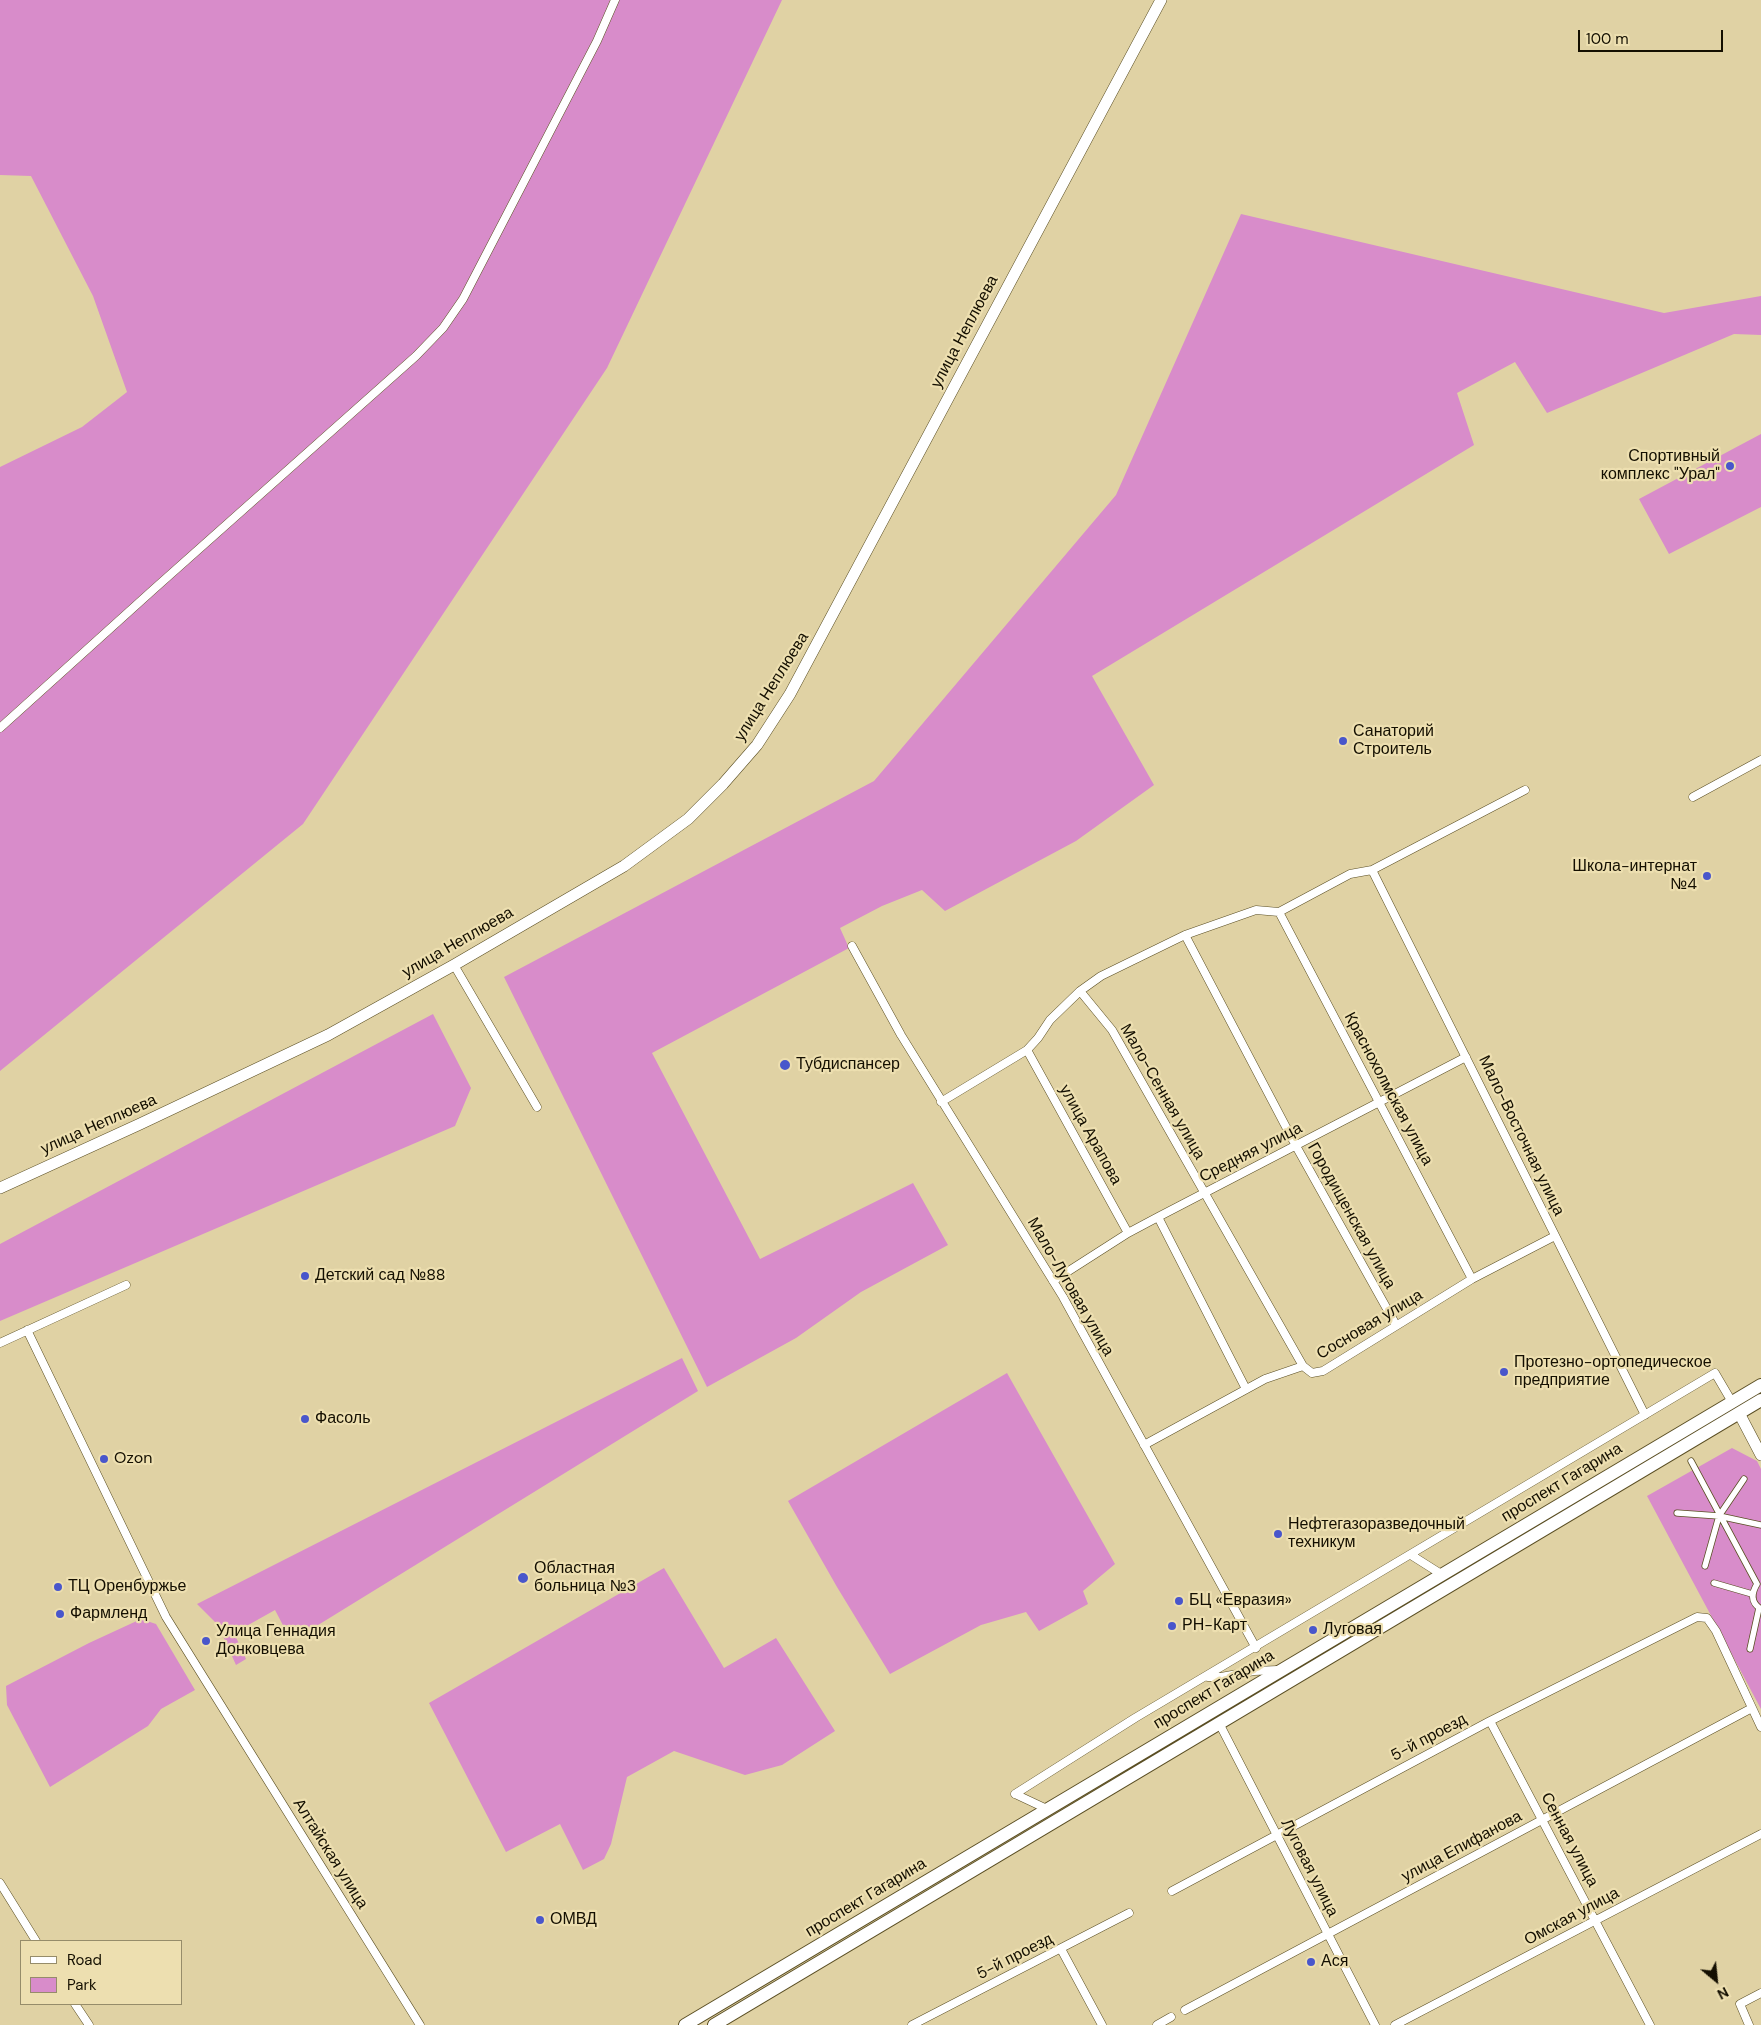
<!DOCTYPE html>
<meta charset="utf-8">
<style>
body{margin:0}
#map{position:relative;width:1761px;height:2025px;overflow:hidden;background:#e0d2a4;font-family:"DM Sans",sans-serif}
canvas{display:block}
.legend{position:absolute;left:20px;top:1940px;width:162px;height:65px;box-sizing:border-box;background:#eddfb0;border:1px solid #968c6a;margin:0;padding:6px 9px;list-style:none;font-size:15px;color:#140f01}
.legend li{display:flex;align-items:center;gap:10px;height:25px}
.legend b{width:25px;border:1px solid #968c6a}
.north{position:absolute;left:1691px;top:1955px;width:50px;height:50px;-webkit-text-stroke:4px #eddfb0;paint-order:stroke;rotate:152deg;font-size:14px;font-weight:700;line-height:20px;text-align:center;color:#140f01}
.north::after{content:'';display:block;margin:auto;width:18px;height:22px;background:#140f01;clip-path:polygon(50% 0,100% 100%,50% 72%,0 100%)}
.scale{position:absolute;left:1578px;top:30px;width:145px;height:22px;box-sizing:border-box;border:2px solid #140f01;border-top:0;padding-left:6px;font-size:15px;line-height:18px;white-space:nowrap;color:#140f01;-webkit-text-stroke:4px #eddfb0;paint-order:stroke}
</style>
<div id="map">
<canvas width="1761" height="2025"></canvas>
<ul class="legend">
<li><b style="height:6px;background:#fff"></b>Road</li>
<li><b style="height:14px;background:#d88cca"></b>Park</li>
</ul>
<div class="north">N</div>
<div class="scale">100 m</div>
</div>
<script>
const context = document.querySelector('canvas').getContext('2d');
context.lineJoin = 'round';
function fillPath(path, color) {
  context.fillStyle = color;
  context.fill(path, 'evenodd');
}
function trace(path, color, width, dash) {
  context.strokeStyle = color;
  context.lineWidth = width;
  context.lineCap = dash ? 'butt' : 'round';
  context.setLineDash(dash || []);
  context.stroke(path);
}
function write(font, color, halo, rows, align = 'center') {
  context.font = font + ' "DM Sans",sans-serif';
  context.lineWidth = 4.5;
  context.setLineDash([]);
  context.textBaseline = 'middle';
  context.strokeStyle = halo;
  context.fillStyle = color;
  for (const [text, x, y, turn = 0] of rows) {
    context.save();
    context.translate(x, y);
    context.rotate((+turn || 0) * Math.PI / 180);
    context.textAlign = isNaN(turn) ? turn : align;
    if (halo) context.strokeText(text, 0, 0);
    context.fillText(text, 0, 0);
    context.restore();
  }
}
const green = new Path2D(`
 M0,0H782L607,368L303,824L0,1071V467L82,427L127,392L93,296L31,176L0,175Z
 M1241,214L1664,313L1761,296V335L1734,334L1547,413L1515,362L1457,393L1474,445L1092,676L1154,785L1076,841L945,911L922,890L882,906L840,928L849,948L652,1053L760,1259L913,1183L948,1245L861,1292L796,1338L707,1387L504,977L874,781L1116,495Z
 M1761,434V507L1669,554L1639,499Z
 M433,1014L471,1088L455,1126L0,1321V1244Z
 M682,1358L698,1391L310,1630L286,1631L275,1610L234,1633L246,1659L236,1665L218,1625L197,1604Z
 M1007,1373L1115,1564L1083,1591L1088,1604L1039,1631L1026,1612L981,1625L890,1674L837,1587L788,1501Z
 M1732,1448L1757,1461L1761,1469V1709L1647,1496Z
 M664,1568L724,1668L776,1638L835,1731L782,1765L745,1775L674,1751L627,1777L611,1844L604,1859L583,1870L560,1824L506,1852L429,1703Z
 M141,1619L156,1624L195,1690L161,1709L148,1726L50,1787L7,1705L6,1686L89,1643Z`);
const pedestrian = new Path2D(`
 M1691,1461L1757,1584
 M1677,1513L1719,1516L1761,1525
 M1705,1566L1719,1516L1744,1479
 M1714,1583L1752,1594
 M1757,1584C1751,1594 1751,1603 1761,1609
 M1750,1649L1759,1608`);
const minor = new Path2D(`
 M0,728L154,589L416,356L443,328L463,299L597,41L615,0
 M1693,797L1761,760
 M1372,870L1645,1415
 M1279,912L1472,1279
 M1185,935L1296,1146L1396,1325
 M852,946L901,1035L1063,1297L1256,1648
 M454,965L537,1107
 M1080,991L1112,1030L1303,1366
 M1027,1050L1128,1233
 M941,1102L1027,1050L1038,1038L1050,1020L1080,991L1101,976L1185,935L1256,910L1279,912L1350,874L1372,870L1525,790
 M1158,1217L1246,1389
 M1053,1281L1128,1233L1158,1217L1466,1057
 M27,1330L166,1617L420,2025
 M0,1343L126,1285
 M1144,1445L1265,1379L1303,1366L1312,1373L1323,1371L1472,1279L1555,1236
 M1411,1555L1441,1574
 M1208,1677H1221L1254,1671L1278,1670
 M1490,1721L1650,2025
 M1219,1723L1375,2025
 M1015,1794L1135,1718L1715,1373L1732,1402
 M1015,1794L1047,1809
 M0,1883L36,1941
 M1172,1891L1490,1721L1697,1617L1707,1618L1716,1631L1761,1727
 M1061,1949L1102,2025
 M75,2004L89,2025
 M1185,2010L1752,1708
 M912,2025L1129,1913
 M1157,2025L1171,2017
 M1395,2025L1761,1834
 M1749,2025L1740,2004L1761,1993`);
const secondary = new Path2D(`
 M0,1188L140,1124L328,1035L454,965L624,866L688,819L723,784L757,745L790,694L1161,0
 M1739,1413L1761,1455`);
const primary = new Path2D(`
 M685,2025L1761,1385
 M714,2025L1761,1400`);
const markers = [
 [1730,466,5,"#4956cb"],
 [1343,741,5,"#4956cb"],
 [1707,876,5,"#4956cb"],
 [785,1065,6,"#4956cb"],
 [305,1276,5,"#4956cb"],
 [1504,1372,5,"#4956cb"],
 [305,1419,5,"#4956cb"],
 [104,1459,5,"#4956cb"],
 [1278,1534,5,"#4956cb"],
 [523,1578,6,"#4956cb"],
 [58,1587,5,"#4956cb"],
 [1179,1601,5,"#4956cb"],
 [60,1614,5,"#4956cb"],
 [1172,1626,5,"#4956cb"],
 [1313,1630,5,"#4956cb"],
 [206,1641,5,"#4956cb"],
 [540,1920,5,"#4956cb"],
 [1311,1962,5,"#4956cb"]
];
const streetNames = [
 ["улица Неплюева",965,332,-62],
 ["улица Неплюева",772,687,-58],
 ["улица Неплюева",458,943,-30],
 ["Краснохолмская улица",1388,1089,62],
 ["Мало-Сенная улица",1162,1092,60],
 ["улица Неплюева",99,1125,-24],
 ["улица Арапова",1090,1135,61],
 ["Мало-Восточная улица",1521,1136,64],
 ["Средняя улица",1251,1153,-27],
 ["Городищенская улица",1351,1216,61],
 ["Мало-Луговая улица",1070,1287,60],
 ["Сосновая улица",1370,1325,-31],
 ["проспект Гагарина",1562,1483,-31],
 ["проспект Гагарина",1214,1690,-31],
 ["5-й проезд",1429,1738,-28],
 ["Сенная улица",1569,1840,62],
 ["улица Епифанова",1462,1847,-28],
 ["Алтайская улица",330,1854,58],
 ["Луговая улица",1309,1868,63],
 ["проспект Гагарина",866,1898,-31],
 ["Омская улица",1572,1917,-28],
 ["5-й проезд",1015,1957,-27]
];
const poiNames = [
 ["Спортивный",1720,457,"right"],
 ["комплекс \"Урал\"",1720,475,"right"],
 ["Санаторий",1353,732],
 ["Строитель",1353,750],
 ["Школа-интернат",1697,867,"right"],
 ["№4",1697,885,"right"],
 ["Тубдиспансер",796,1065],
 ["Детский сад №88",315,1276],
 ["Протезно-ортопедическое",1514,1363],
 ["предприятие",1514,1381],
 ["Фасоль",315,1419],
 ["Ozon",114,1459],
 ["Нефтегазоразведочный",1288,1525],
 ["техникум",1288,1543],
 ["Областная",534,1569],
 ["больница №3",534,1587],
 ["ТЦ Оренбуржье",68,1587],
 ["БЦ «Евразия»",1189,1601],
 ["Фармленд",70,1614],
 ["РН-Карт",1182,1626],
 ["Луговая",1323,1630],
 ["Улица Геннадия",216,1632],
 ["Донковцева",216,1650],
 ["ОМВД",550,1920],
 ["Ася",1321,1962]
];
fillPath(green, '#d88cca');
trace(pedestrian, '#5a4e23', 7);
trace(minor, '#5a4e23', 9);
trace(secondary, '#5a4e23', 12);
trace(primary, '#5a4e23', 14);
trace(pedestrian, '#fff', 5.5);
trace(minor, '#fff', 8);
trace(secondary, '#fff', 11);
trace(primary, '#fff', 12);
for (const [x, y, r, color] of markers) {
  const dot = new Path2D();
  dot.arc(x, y, r, 0, 2 * Math.PI);
  context.fillStyle = color;
  context.fill(dot);
  trace(dot, '#eddfb0', 2);
}
write('16px', '#140f01', '#eddfb0', streetNames);
write('16px', '#140f01', '#eddfb0', poiNames, 'left');
</script>
